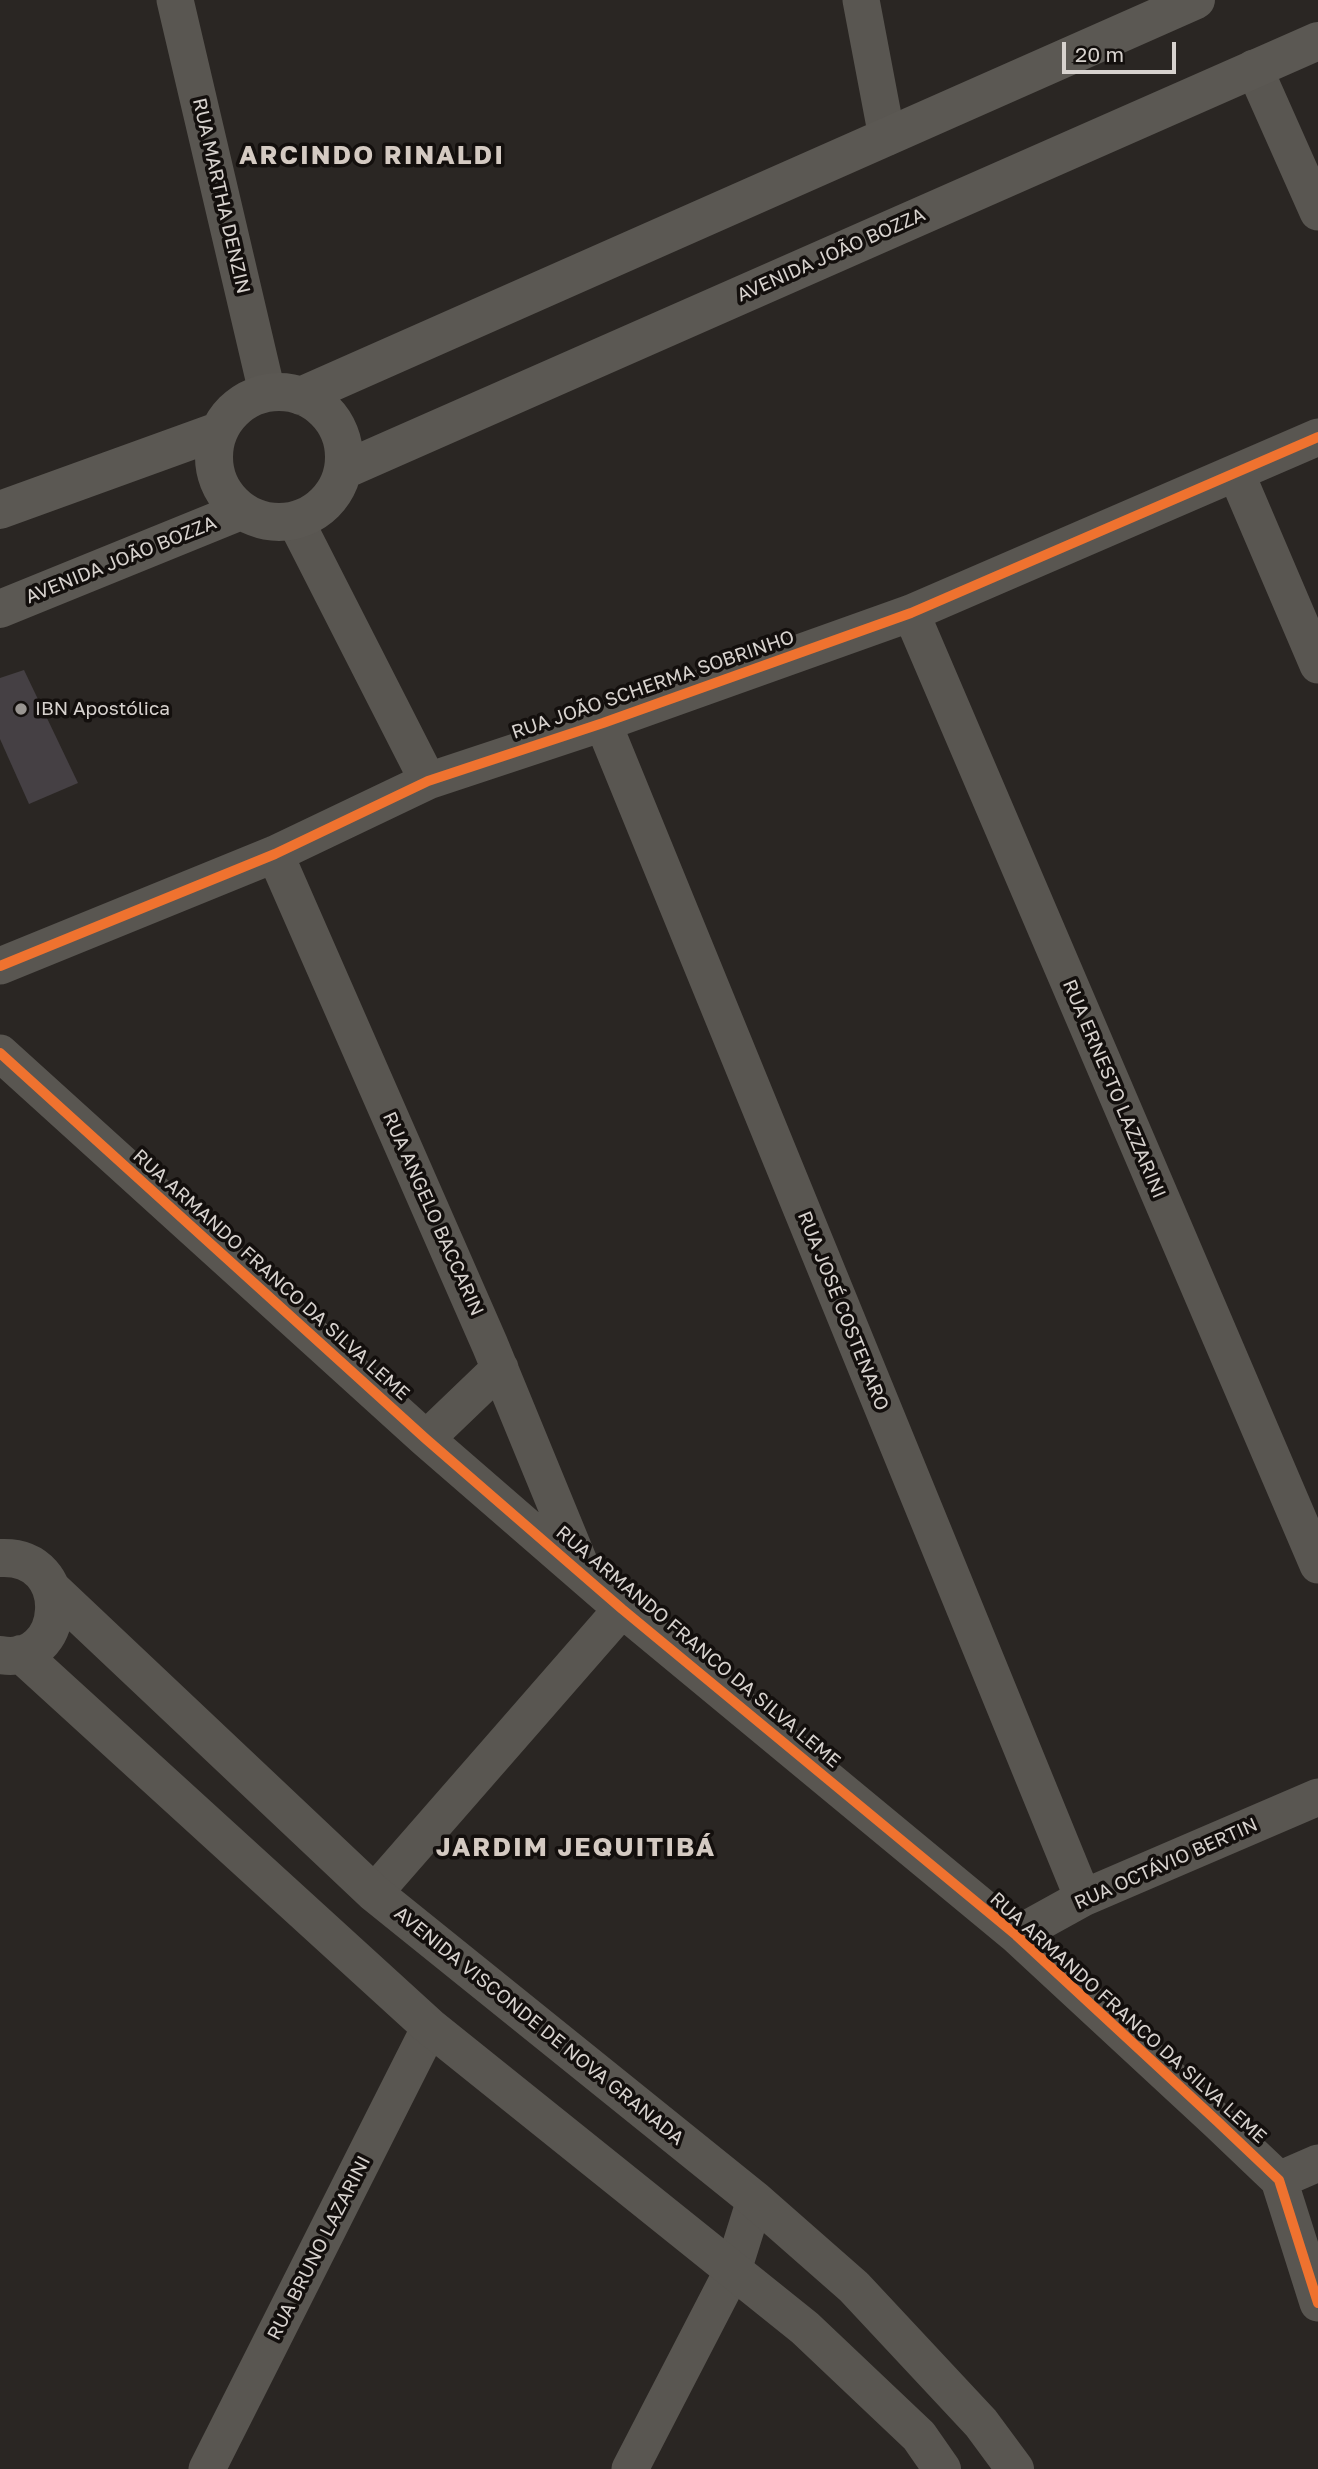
<!DOCTYPE html>
<meta charset="utf-8">
<style>
body{margin:0}
#map{position:relative;width:1318px;height:2469px;overflow:hidden;background:#2a2623;font-family:"Golos Text",sans-serif}
canvas{display:block}
.scale{position:absolute;left:1062px;top:42px;width:114px;height:32px;box-sizing:border-box;border:4px solid #d7d2ce;border-top:0;padding-left:9px;font-size:21px;line-height:24px;white-space:nowrap;color:#d7d2ce;-webkit-text-stroke:5px #130f0d;paint-order:stroke}
</style>
<div id="map">
<canvas width="1318" height="2469"></canvas>
<div class="scale">20 m</div>
</div>
<script>
const context = document.querySelector('canvas').getContext('2d');
context.lineJoin = 'round';
function fillPath(path, color) {
  context.fillStyle = color;
  context.fill(path, 'evenodd');
}
function trace(path, color, width, dash) {
  context.strokeStyle = color;
  context.lineWidth = width;
  context.lineCap = dash ? 'butt' : 'round';
  context.setLineDash(dash || []);
  context.stroke(path);
}
function write(font, color, halo, rows, align = 'center') {
  context.font = font + ' "Golos Text",sans-serif';
  context.lineWidth = 7;
  context.setLineDash([]);
  context.textBaseline = 'middle';
  context.strokeStyle = halo;
  context.fillStyle = color;
  for (const [text, x, y, turn = 0] of rows) {
    context.save();
    context.translate(x, y);
    context.rotate((+turn || 0) * Math.PI / 180);
    context.textAlign = isNaN(turn) ? turn : align;
    if (halo) context.strokeText(text, 0, 0);
    context.fillText(text, 0, 0);
    context.restore();
  }
}
const building = new Path2D(`
 M24,670L78,783L29,804L0,739V678Z`);
const minor = new Path2D(`
 M175,0L267,392
 M861,0L887,137
 M1254,68L1318,212
 M1236,473L1318,665
 M295,520L428,781
 M911,613L1318,1565
 M603,723L1083,1898
 M275,854L490,1345L582,1569
 M0,966L275,854L428,781L603,723L911,613L1318,437
 M0,1053L426,1439L622,1609L1016,1935L1218,2122L1279,2180L1318,2303
 M426,1439L500,1368
 M374,1893L622,1609
 M1016,1935L1083,1898L1318,1797
 M1279,2180L1318,2163
 M207,2469L430,2027
 M630,2469L733,2270L755,2200`);
const tertiary = new Path2D(`
 M0,1558C77,1554 67,1668 0,1655
 M53,1590L374,1893L755,2200L854,2287L981,2423L1015,2469
 M21,1654L430,2027L805,2328L919,2436L942,2469`);
const secondary = new Path2D(`
 M214 457a65 65 0 1 1 130 0a65 65 0 1 1-130 0Z
 M301,396L1196,0
 M344,470L1318,41
 M0,510L218,431
 M0,609L241,511`);
const cycleway = new Path2D(`
 M0,966L275,854L428,781L603,723L911,613L1318,437
 M0,1053L426,1439L622,1609L1016,1935L1218,2122L1279,2180L1318,2303`);
const markers = [
 [21,709,7,"#9a9692"]
];
const streetNames = [
 ["RUA MARTHA DENZIN",221,196,77],
 ["AVENIDA JOÃO BOZZA",831,255,-24],
 ["AVENIDA JOÃO BOZZA",121,560,-22],
 ["RUA JOÃO SCHERMA SOBRINHO",653,685,-19],
 ["RUA ERNESTO LAZZARINI",1114,1089,67],
 ["RUA ANGELO BACCARIN",433,1214,66],
 ["RUA ARMANDO FRANCO DA SILVA LEME",271,1275,42],
 ["RUA JOSÉ COSTENARO",843,1311,68],
 ["RUA ARMANDO FRANCO DA SILVA LEME",698,1647,40],
 ["RUA OCTÁVIO BERTIN",1166,1864,-24],
 ["RUA ARMANDO FRANCO DA SILVA LEME",1128,2018,42],
 ["AVENIDA VISCONDE DE NOVA GRANADA",539,2026,39],
 ["RUA BRUNO LAZARINI",319,2248,-63]
];
const poiNames = [
 ["IBN Apostólica",35,709]
];
const districtNames = [
 ["ARCINDO RINALDI",372,156],
 ["JARDIM JEQUITIBÁ",576,1848]
];
fillPath(building, '#454044');
trace(minor, '#595651', 37);
trace(tertiary, '#595651', 38);
trace(secondary, '#5b5853', 38);
trace(cycleway, '#ef722f', 10);
for (const [x, y, r, color] of markers) {
  const dot = new Path2D();
  dot.arc(x, y, r, 0, 2 * Math.PI);
  context.fillStyle = color;
  context.fill(dot);
  trace(dot, '#130f0d', 2.5);
}
write('19px', '#d7d2ce', '#130f0d', streetNames);
write('19px', '#d7d2ce', '#130f0d', poiNames, 'left');
context.letterSpacing = '2px';
write('bold 26px', '#d4cac2', '#130f0d', districtNames);
context.letterSpacing = '0px';
</script>
